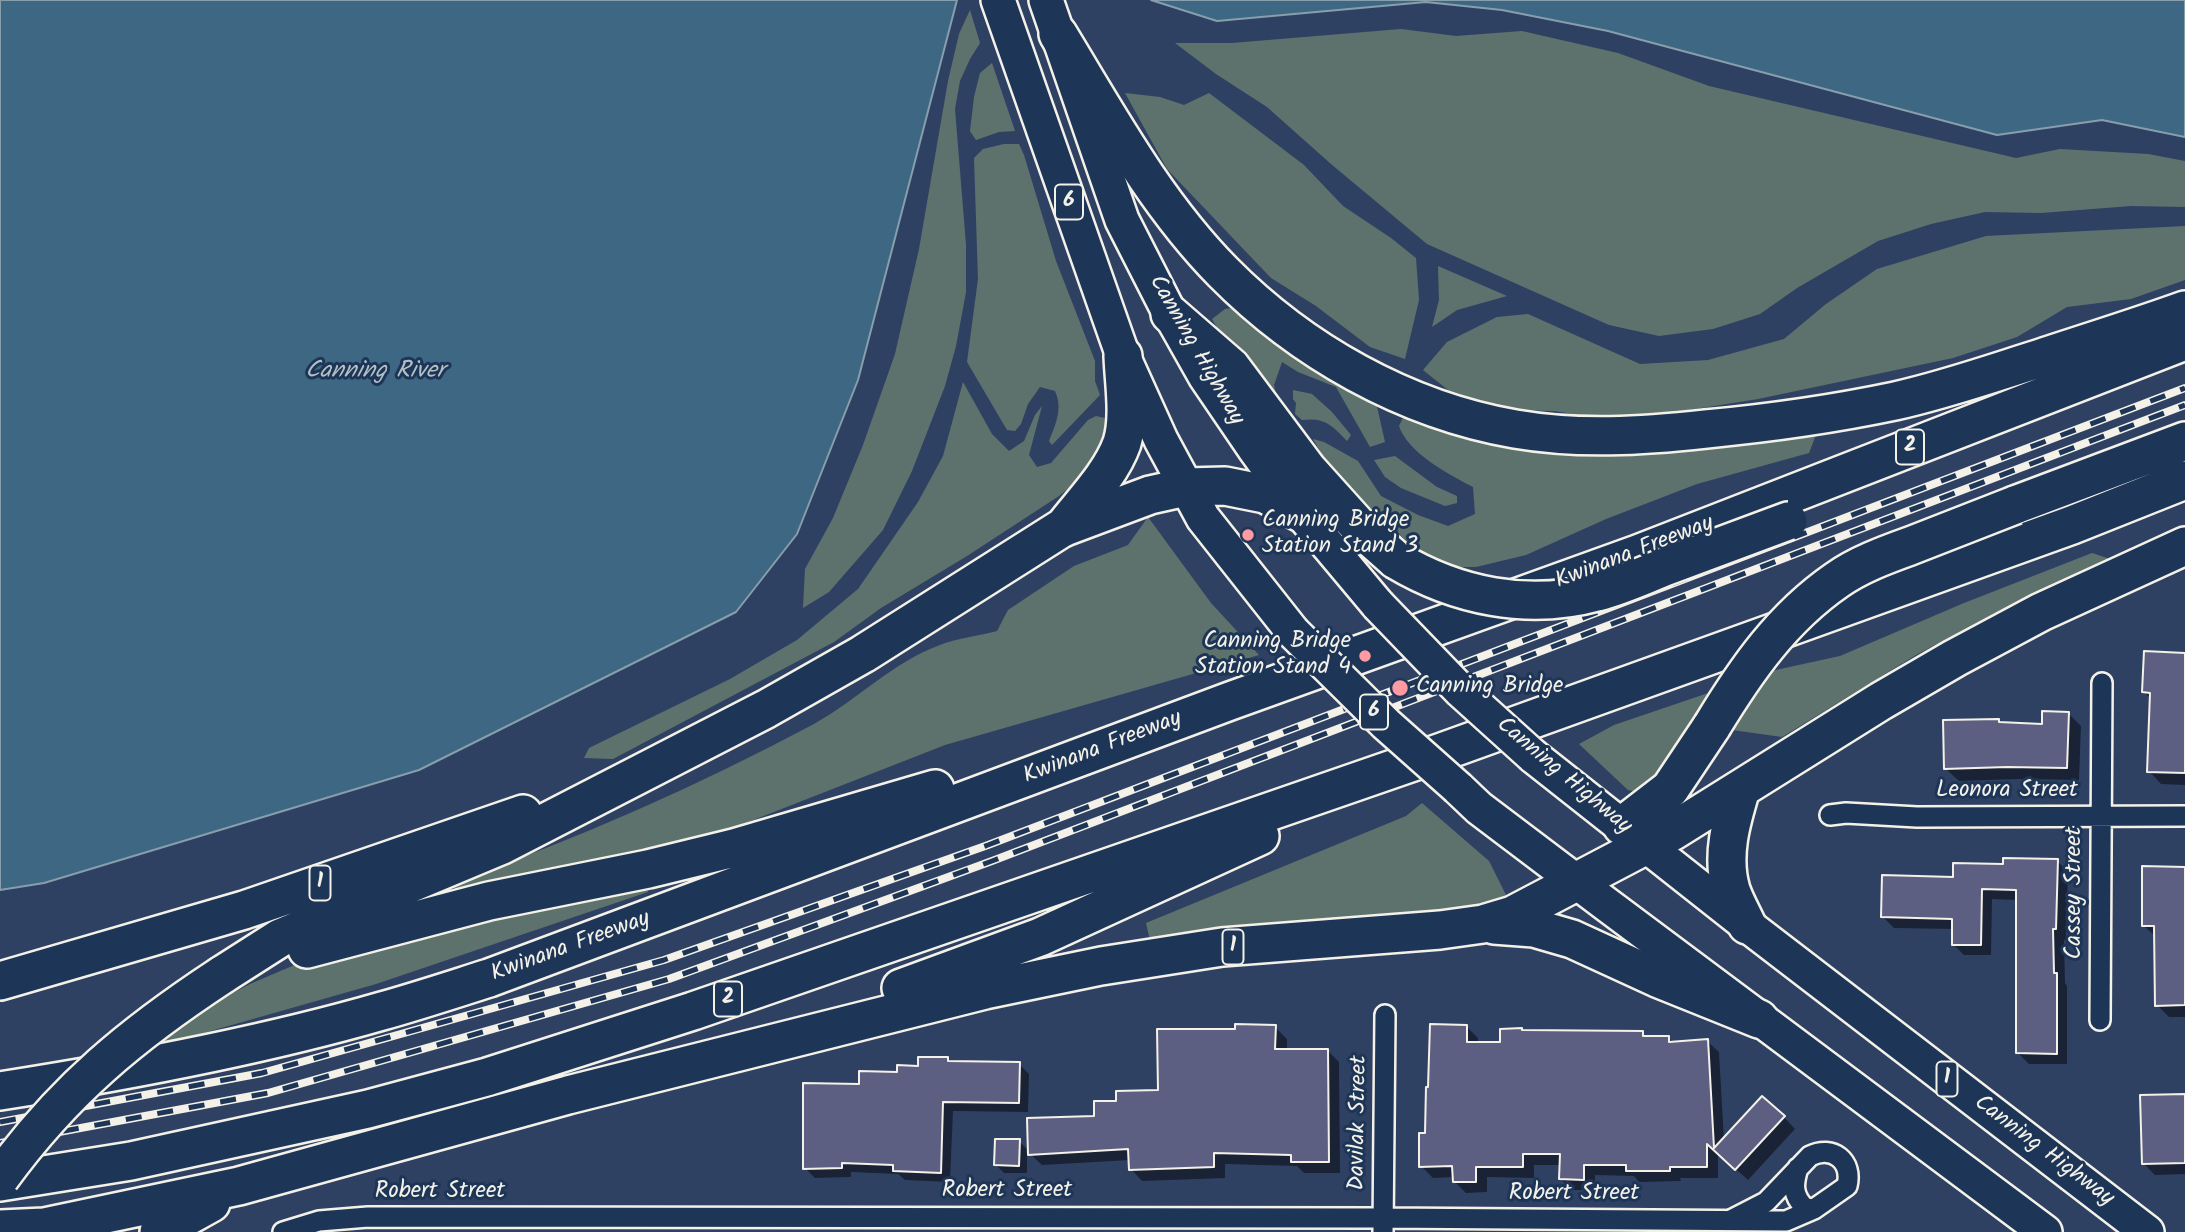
<!DOCTYPE html>
<style>
body{margin:0}
canvas{display:block;background:#2f4163}
</style>
<canvas width="2185" height="1232"></canvas>
<script>
const context = document.querySelector('canvas').getContext('2d');
context.lineJoin = 'round';
function fillPath(path, color) {
  context.fillStyle = color;
  context.fill(path, 'evenodd');
}
function trace(path, color, width, dash) {
  context.strokeStyle = color;
  context.lineWidth = width;
  context.lineCap = dash ? 'butt' : 'round';
  context.setLineDash(dash || []);
  context.stroke(path);
}
function write(font, color, halo, rows, align = 'center') {
  context.font = font + ' Kalam,sans-serif';
  context.lineWidth = 6;
  context.setLineDash([]);
  context.textBaseline = 'middle';
  context.strokeStyle = halo;
  context.fillStyle = color;
  for (const [text, x, y, turn = 0] of rows) {
    context.save();
    context.translate(x, y);
    context.rotate((+turn || 0) * Math.PI / 180);
    context.textAlign = isNaN(turn) ? turn : align;
    if (halo) context.strokeText(text, 0, 0);
    context.fillText(text, 0, 0);
    context.restore();
  }
}
const green = new Path2D(`
 M970,10L980,43L970,59L960,81L955,109L966,245V292L956,346L945,386L912,471L883,530L829,592L803,608L805,569L833,518L863,445L895,354L919,249L948,81L959,34Z
 M1401,29L1456,36L1522,31L1618,53L1709,86L2016,158L2060,149L2148,154L2185,161V207L2131,206L2041,213L1985,212L1931,224L1878,241L1797,288L1760,314L1713,329L1659,336L1609,325L1427,244L1331,164L1267,107L1216,74L1175,43H1232Z
 M992,63L1015,131L999,132L976,140L970,131L974,97L980,73Z
 M1125,93L1160,97L1184,105L1209,93L1304,165L1343,206L1391,238L1416,258L1419,300L1405,359L1370,347L1316,306L1271,278L1167,169Z
 M1004,144H1019L1024,155L1056,261L1095,361V381L1100,395L1052,445L1049,441C1056,424 1063,408 1055,391L1040,387L1028,404L1021,424L1015,431L1007,430L967,362L978,279L974,158L983,149Z
 M2185,226V280L2131,299L2067,307L2017,337L1953,358L1758,399L1620,421L1554,411L1505,410L1448,390L1423,370L1447,342L1497,317L1528,314L1640,364L1708,360L1784,339L1826,304L1877,269L1986,236Z
 M1438,266L1507,296L1457,310L1432,327L1439,300Z
 M1241,307L1255,318L1262,332L1283,341L1376,402L1385,442L1370,447L1336,387L1298,372L1282,362L1274,385L1282,422L1227,346L1212,319L1225,309Z
 M963,382L992,434L1009,451L1024,441L1035,415L1042,406L1029,455L1037,467L1051,463L1088,420L1096,416L1105,418L1107,430L1084,476L1059,496L967,556L881,608L834,642L613,759L584,758L589,748L730,679L797,640L858,589L918,502L943,456Z
 M1293,390L1312,394L1332,412L1351,435L1347,441C1332,425 1325,417 1302,420L1295,414L1296,403L1293,399Z
 M1406,411L1545,451L1638,454L1817,432L1809,453L1697,484L1606,519L1526,555L1476,567H1443L1412,545L1372,512L1323,456L1313,439L1324,442L1358,461L1381,496L1418,515L1448,526L1475,514L1473,487C1448,474 1408,453 1399,426Z
 M1395,456L1437,487L1457,496V503L1445,506L1401,488L1385,477L1374,460Z
 M1148,517L1211,603L1259,655L945,745L715,835L604,863L456,894L453,883C577,839 698,786 814,724C857,700 893,662 940,645C958,638 979,636 997,631L1008,610L1074,566L1128,545Z
 M2092,553L2110,559L2022,599L1916,655L1782,737L1732,730L1702,710L1680,752L1644,793L1628,790L1579,744L1614,725L1776,670L1840,656L1964,603Z
 M1422,803L1489,861L1508,899L1463,910L1151,945L1146,923L1406,816Z
 M641,879L648,892L376,984L158,1046L160,1036L192,1015L250,984L318,955Z`);
const water = new Path2D(`
 M0,0H957L858,380L797,534L736,612L419,770L44,883L0,890Z
 M1151,0H2185V137L2102,120L1997,135L1608,31L1502,10L1426,2L1217,21Z`);
const shadow = new Path2D(`
 M2185,655V785L2161,784L2149,771L2151,699L2144,692Z
 M2068,713L2081,726L2079,780L2020,779L1959,781L1946,769L1998,721L2001,724L2043,726Z
 M2057,861L2068,872L2066,940H2064L2065,983L2067,986V1064H2029L2018,1053V900L1992,899L1991,955H1964L1953,944L1954,929L1894,928L1883,917L1955,879L2005,866Z
 M2185,868V1017H2169L2157,1005L2156,937L2143,925Z
 M1466,1026L1478,1038V1044L1502,1043L1523,1032L1642,1033L1647,1038L1668,1037L1674,1043L1707,1041L1719,1052L1724,1140L1784,1117L1795,1129L1748,1180L1718,1153V1178H1680L1681,1181L1639,1182L1634,1176L1595,1175V1190H1572L1561,1179V1165H1534V1178L1487,1177V1192L1466,1193L1454,1181V1177L1433,1178L1421,1166L1426,1135Z
 M1275,1027L1287,1039V1051H1328L1339,1062L1340,1173H1304L1297,1166L1225,1164V1178L1142,1181L1131,1169L1130,1160L1042,1165L1027,1151V1173H1004L996,1165L1019,1141L1030,1152L1096,1118L1118,1103L1159,1092L1237,1030Z
 M947,1059L951,1062L1019,1064L1029,1074L1028,1112L953,1111L950,1182L905,1180L898,1174L851,1172V1177L815,1178L805,1168L861,1086Z
 M2185,1096V1174L2155,1175L2143,1163Z`);
const building = new Path2D(`
 M2144,651L2185,653V773L2147,772L2150,693L2142,692Z
 M2042,711L2069,712L2067,768L2007,767L1944,769L1943,720L1999,719V722L2042,724Z
 M2003,858L2058,859L2056,929H2053L2054,973H2057V1054L2016,1053V890L1982,889L1981,945H1952V919L1881,917L1882,875L1953,877V863L2003,864Z
 M2142,866L2185,867V1005L2155,1006L2154,926H2142Z
 M1235,1024L1276,1025L1275,1049H1328L1329,1162H1291V1155L1214,1153V1167L1129,1170L1128,1149L1028,1155L1027,1118L1094,1116V1101H1116V1091L1158,1090L1157,1029H1235Z
 M1430,1024L1467,1025V1042H1500V1029L1522,1028V1030L1643,1031V1036H1669V1042L1708,1039L1714,1148L1762,1096L1785,1116L1735,1170L1707,1144V1167H1670V1171H1626V1165H1584V1180L1559,1179L1560,1154H1523V1167H1476V1182H1453L1452,1166L1419,1167V1133H1425L1426,1087H1428Z
 M918,1057H948V1061L1020,1062L1019,1103L943,1102L941,1173L893,1171V1165L842,1163V1168L803,1169V1083L859,1084V1071L897,1072V1065L918,1066Z
 M2185,1094V1163L2142,1164L2140,1095Z
 M995,1139H1020L1019,1166L994,1165Z`);
const minor = new Path2D(`
 M1830,815L1846,813L1917,817L2185,816
 M2100,1020L2102,683
 M1798,1168C1793,1184 1792,1195 1805,1208L1814,1209
 M283,1232L319,1221L368,1217L1383,1218L1786,1221L1814,1209L1847,1186C1853,1161 1833,1145 1810,1156L1766,1202L1731,1220
 M1383,1232L1385,1015`);
const trunk = new Path2D(`
 M998,0L1123,356L1161,440L1203,518L1293,632
 M1046,0L1122,220L1170,314L1205,376L1254,448L1301,513L1378,605
 M1533,756L1747,925L2147,1232
 M1458,788L1479,808L1602,901L2045,1232`);
const motorway = new Path2D(`
 M1058,34C1108,116 1155,203 1223,272C1301,351 1405,410 1515,429C1579,440 1642,436 1706,429C1769,423 1833,414 1895,401C1945,390 1993,373 2041,358C2089,342 2138,327 2185,310
 M1170,314L1231,367L1308,470L1362,530L1396,560
 M2015,505L2185,441
 M1063,528C1083,502 1111,474 1122,443C1130,417 1124,383 1123,356
 M1741,789C1731,822 1721,856 1731,890C1735,902 1742,914 1747,925
 M1622,826L1670,789L1712,726
 M1494,925L1534,928L1572,939L1657,978L1759,1019
 M307,949L489,901L648,869L734,848L935,789
 M222,975L280,938L500,846L766,709L863,654L1062,528L1150,495L1186,487L1225,486L1265,494L1301,513
 M0,981L244,910L523,814
 M901,988L1040,937L1260,836
 M0,1091C128,1071 257,1047 382,1011C418,1001 454,989 489,978L1230,701L1635,555L2185,341
 M0,1182L131,1161L368,1109L487,1077L693,1011L1439,753L2072,525L2185,480
 M0,1229L44,1227L239,1186L568,1095L985,990L1101,966L1222,947L1440,930L1483,924L1513,915L1673,831L1881,701L1955,658L2041,612L2185,546
 M159,1232L211,1203`);
const rail = new Path2D(`
 M0,1122L262,1073L664,960L988,845L2185,388
 M0,1143L268,1093L669,979L992,861L2185,405`);
const trunkBridge = new Path2D(`
 M1378,605L1461,691L1533,756
 M1293,632L1386,724L1458,788`);
const motorwayBridge = new Path2D(`
 M1396,560C1456,596 1528,611 1597,592C1621,586 1644,575 1667,566C1708,551 1748,536 1788,521
 M1712,726C1746,670 1782,618 1837,580C1858,565 1885,555 1910,546C1945,532 1980,519 2015,505
 M0,1178C64,1090 132,1034 222,975`);
const markers = [
 [1248,535,7,"#ff9aa2"],
 [1365,656,7,"#ff9aa2"],
 [1400,688,9,"#ff9aa2"]
];
const shields = [
 [1069,202,28],
 [1910,447,28],
 [1374,712,28],
 [320,883,21],
 [1233,947,21],
 [728,999,28],
 [1947,1079,21]
];
const shieldNames = [
 ["6",1069,202],
 ["2",1910,447],
 ["6",1374,712],
 ["1",320,883],
 ["1",1233,947],
 ["2",728,999],
 ["1",1947,1079]
];
const streetNames = [
 ["Canning Highway",1195,351,60],
 ["Kwinana Freeway",1635,554,-21],
 ["Kwinana Freeway",1103,749,-21],
 ["Canning Highway",1563,777,40],
 ["Leonora Street",2007,792],
 ["Cassey Street",2076,893,-90],
 ["Kwinana Freeway",571,948,-20],
 ["Davilak Street",1360,1123,-89],
 ["Canning Highway",2043,1152,37],
 ["Robert Street",1007,1192],
 ["Robert Street",440,1193],
 ["Robert Street",1574,1195]
];
const poiNames = [
 ["Canning Bridge",1262,522],
 ["Station Stand 3",1262,548],
 ["Canning Bridge",1351,643,"right"],
 ["Station Stand 4",1351,669,"right"],
 ["Canning Bridge",1416,688]
];
const waterNames = [
 ["Canning River",375,373]
];
fillPath(green, '#5e726d');
fillPath(water, '#3e6784');
trace(water, '#879eac', 2);
fillPath(shadow, '#0007');
fillPath(building, '#5d5f82');
trace(building, '#f4f1e8', 2);
trace(minor, '#f4f1e8', 24);
trace(trunk, '#f4f1e8', 38);
trace(motorway, '#f4f1e8', 42);
trace(minor, '#1d3557', 19);
trace(trunk, '#1d3557', 33);
trace(motorway, '#1d3557', 37);
trace(rail, '#f4f1e8', 8);
trace(rail, '#1d3557', 5, [16]);
trace(trunkBridge, '#f4f1e8', 38, []);
trace(motorwayBridge, '#f4f1e8', 42, []);
trace(trunkBridge, '#1d3557', 33);
trace(motorwayBridge, '#1d3557', 37);
for (const [x, y, r, color] of markers) {
  const dot = new Path2D();
  dot.arc(x, y, r, 0, 2 * Math.PI);
  context.fillStyle = color;
  context.fill(dot);
  trace(dot, '#1d3557', 2.5);
}
for (const [x, y, w] of shields) {
  const box = new Path2D();
  box.roundRect(x - w / 2, y - 17.5, w, 35, 5);
  context.fillStyle = '#1d3557';
  context.fill(box);
  trace(box, '#f4f1e8', 2);
}
write('bold 21px', '#f4f1e8', null, shieldNames);
write('23px', '#f4f1e8', '#1d3557', streetNames);
write('23px', '#f4f1e8', '#1d3557', poiNames, 'left');
write('italic 24px', '#b4c1c5', '#1d3557', waterNames);
</script>
